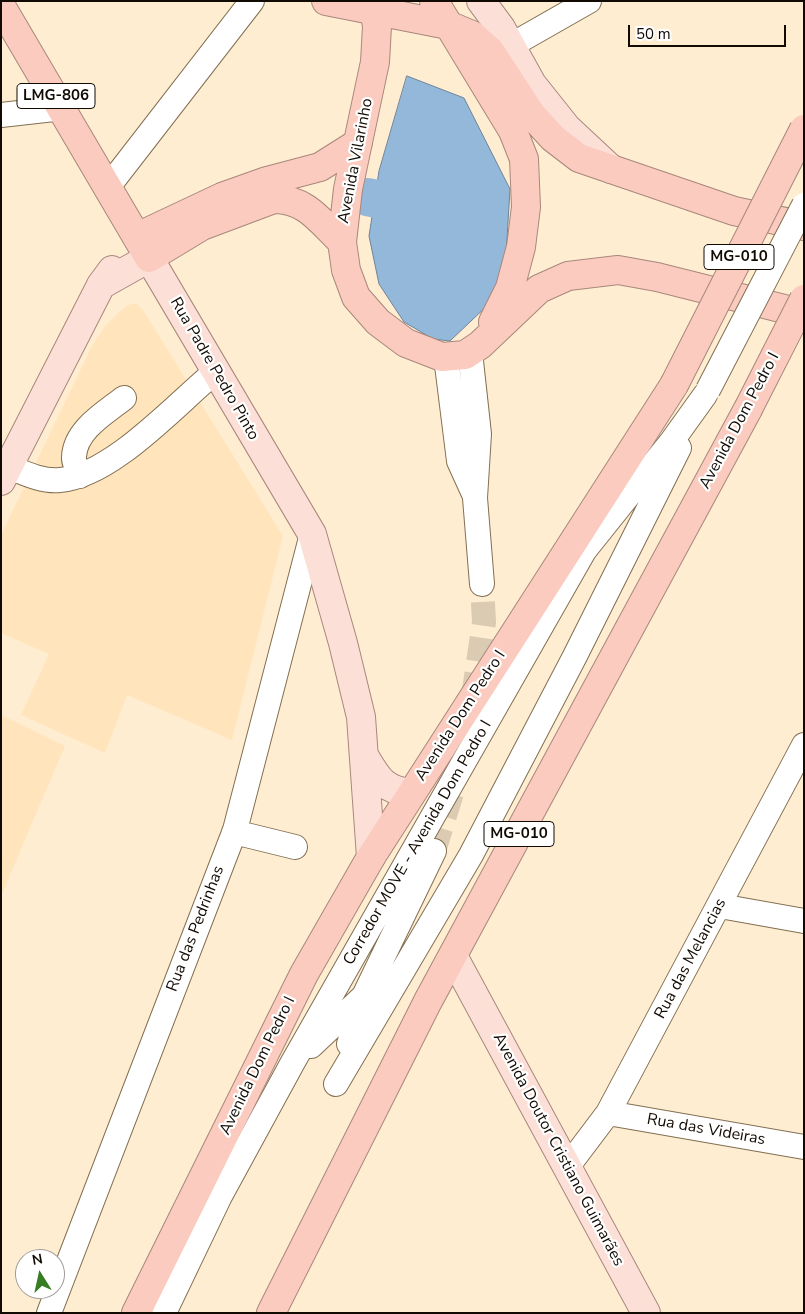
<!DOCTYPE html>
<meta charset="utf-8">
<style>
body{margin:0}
#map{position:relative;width:805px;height:1314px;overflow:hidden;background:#ffedd2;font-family:"Nunito Sans",sans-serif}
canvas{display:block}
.frame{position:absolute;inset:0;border:2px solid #110a02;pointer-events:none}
.north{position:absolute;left:15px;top:1249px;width:50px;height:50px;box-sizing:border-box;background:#fff;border:1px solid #a09d9a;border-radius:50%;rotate:350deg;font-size:14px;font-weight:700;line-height:20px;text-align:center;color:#110a02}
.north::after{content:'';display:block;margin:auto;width:18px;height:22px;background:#367d23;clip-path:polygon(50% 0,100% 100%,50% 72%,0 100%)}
.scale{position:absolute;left:628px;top:25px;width:158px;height:22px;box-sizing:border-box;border:2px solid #110a02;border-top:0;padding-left:6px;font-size:15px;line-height:18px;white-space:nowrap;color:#110a02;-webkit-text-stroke:4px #fff;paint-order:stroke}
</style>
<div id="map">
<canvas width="805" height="1314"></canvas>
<div class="frame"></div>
<div class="north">N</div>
<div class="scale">50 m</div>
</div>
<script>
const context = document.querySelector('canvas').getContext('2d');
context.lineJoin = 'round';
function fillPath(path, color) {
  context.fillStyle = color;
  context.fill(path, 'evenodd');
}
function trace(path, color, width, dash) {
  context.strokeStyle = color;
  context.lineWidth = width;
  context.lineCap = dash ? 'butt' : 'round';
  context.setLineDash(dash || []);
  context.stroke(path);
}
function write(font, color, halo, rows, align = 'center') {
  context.font = font + ' "Nunito Sans",sans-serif';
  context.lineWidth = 4.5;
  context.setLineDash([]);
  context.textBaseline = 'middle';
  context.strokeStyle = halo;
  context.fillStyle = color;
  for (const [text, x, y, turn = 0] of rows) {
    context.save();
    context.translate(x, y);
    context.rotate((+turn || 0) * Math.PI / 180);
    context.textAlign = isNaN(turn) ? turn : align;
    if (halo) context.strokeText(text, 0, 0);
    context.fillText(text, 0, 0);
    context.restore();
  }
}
const built = new Path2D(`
 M131,304H136L143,310L283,536L232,740L127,695L105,753L21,715L49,654L1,633V535L93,344L107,324L125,307Z
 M1,715L65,746L1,896Z`);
const water = new Path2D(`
 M407,76L464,98L510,189L506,256L491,302L450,341L433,339L404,322L379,284L369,236L379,171Z`);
const river = new Path2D(`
 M367,197L424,208`);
const minorTunnel = new Path2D(`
 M473,697L484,622L482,584
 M434,851L452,793`);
const minor = new Path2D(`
 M510,46L589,1
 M1,115L63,108
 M108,187L252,1
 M470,352L479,434L475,498L482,584
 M446,357L459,461L474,494
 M9,467C24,473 43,482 60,480C112,476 176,404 215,372
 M80,476C78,470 73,462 74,457C75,430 105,413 124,398
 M234,832L295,847
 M720,906L804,921
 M349,1044L364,996L434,851
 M311,1046L363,997
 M336,1084L471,855L575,656L679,448
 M608,1113L804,1147
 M568,1166L608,1113L804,745
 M49,1313L235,830L312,534
 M164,1313L220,1196L293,1062L584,551L672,441L705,395`);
const major = new Path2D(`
 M481,1L501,28L532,84L567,128L611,169
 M101,285L149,258L312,534L343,643L361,717L371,857
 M1,481L101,285L112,270
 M365,757C378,779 384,790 411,793
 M453,956L646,1313`);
const highway = new Path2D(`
 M326,1L448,25L472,35L490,51L531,114L553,138L579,158L734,211L804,226
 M434,1L513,131L524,159L526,207L521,247L510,288L493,322
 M1,6L149,258L202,226L274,199C306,199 320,221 342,242
 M374,10L377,26L375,62L348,189L342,242L346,270L356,297L378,322L406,343L442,357L465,355L480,345L539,289L568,276L618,270L657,277L804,314
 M137,237L222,197L267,181L320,167L358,143
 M136,1313L304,974L371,857L674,385
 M271,1313L428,1001L748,409`);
const minorBridge = new Path2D(`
 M708,390L804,205`);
const highwayBridge = new Path2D(`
 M674,385L804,129
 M748,409L804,299`);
const shields = [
 [56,96,78],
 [739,257,70],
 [519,834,70]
];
const shieldNames = [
 ["LMG-806",56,96],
 ["MG-010",739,257],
 ["MG-010",519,834]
];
const streetNames = [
 ["Avenida Vilarinho",356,161,-79],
 ["Rua Padre Pedro Pinto",214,369,60],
 ["Avenida Dom Pedro I",740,421,-62],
 ["Avenida Dom Pedro I",461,716,-57],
 ["Corredor MOVE - Avenida Dom Pedro I",418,843,-60],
 ["Rua das Pedrinhas",196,929,-69],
 ["Rua das Melancias",691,959,-62],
 ["Avenida Dom Pedro I",258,1066,-64],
 ["Rua das Videiras",706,1130,10],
 ["Avenida Doutor Cristiano Guimarães",558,1150,62]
];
fillPath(built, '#ffe4bc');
fillPath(water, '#93b8da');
trace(water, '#6c8499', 1);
trace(river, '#93b8da', 38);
trace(minorTunnel, '#dbcbb3', 24, [24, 12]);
trace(minor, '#826f51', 26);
trace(major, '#a8877c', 30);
trace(highway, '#a8877c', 30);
trace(minor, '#fff', 24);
trace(major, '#fce0d8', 28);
trace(highway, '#facbbe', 28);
trace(minorBridge, '#826f51', 26, []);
trace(highwayBridge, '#a8877c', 30, []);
trace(minorBridge, '#fff', 24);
trace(highwayBridge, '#facbbe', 28);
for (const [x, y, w] of shields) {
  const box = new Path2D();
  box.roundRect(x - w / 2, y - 12.5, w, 25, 4);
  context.fillStyle = '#fff';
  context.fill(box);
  trace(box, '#110a02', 1);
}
write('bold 15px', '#110a02', null, shieldNames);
write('16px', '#110a02', '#fff', streetNames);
</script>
